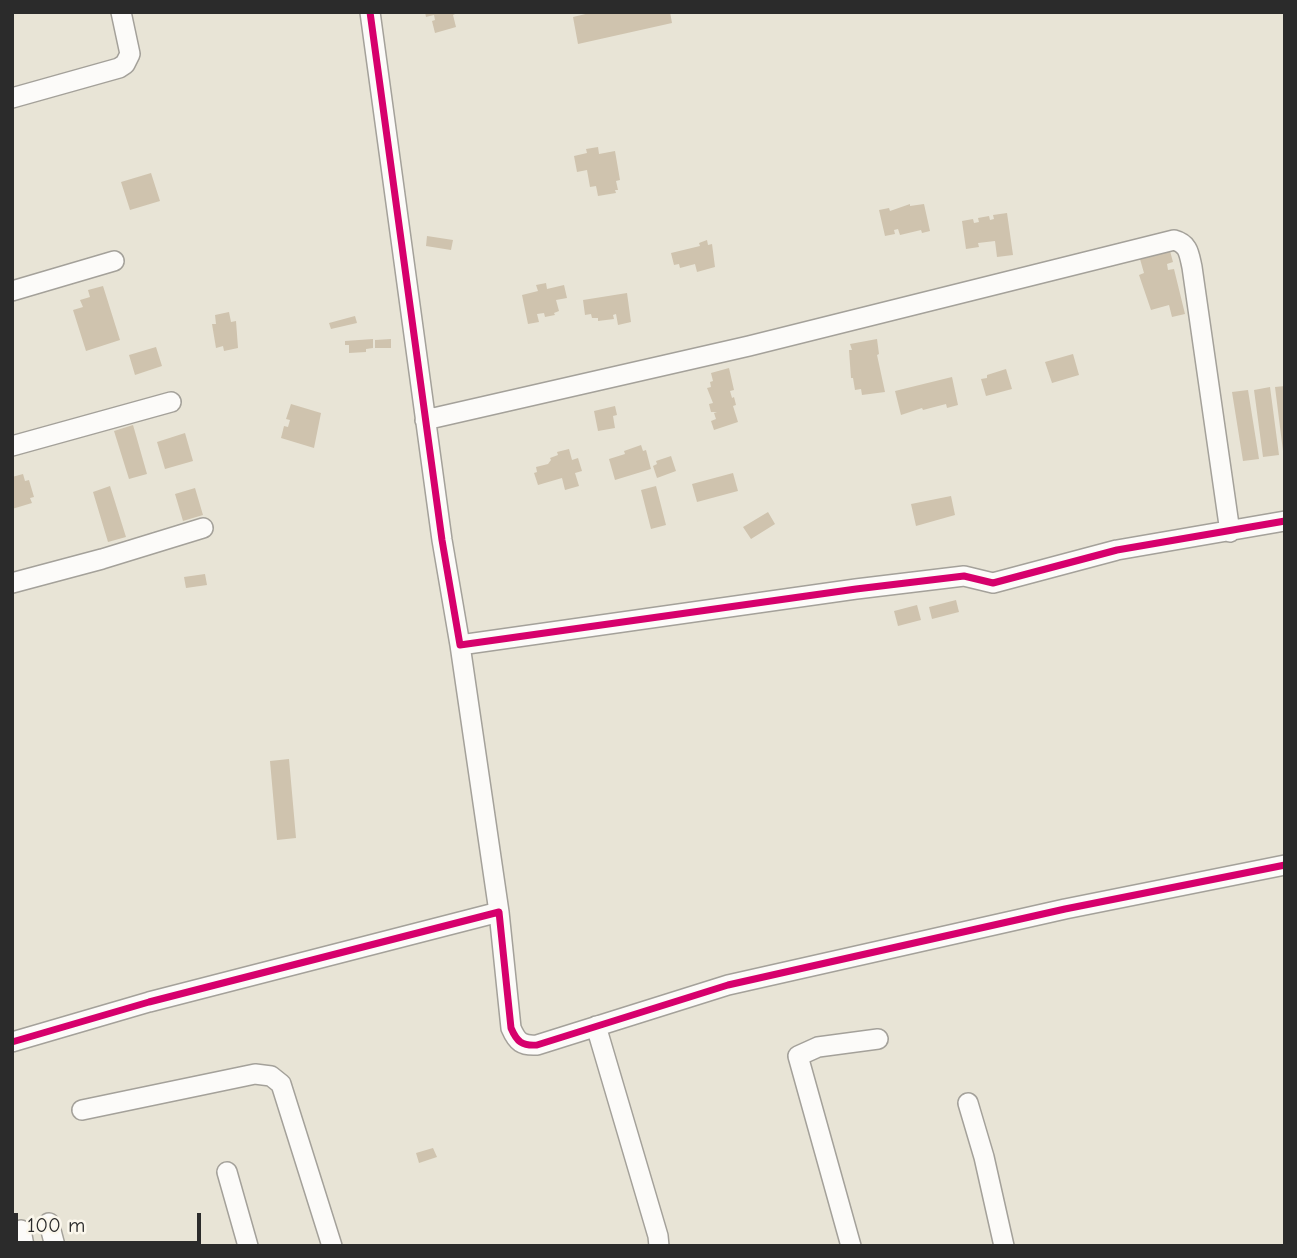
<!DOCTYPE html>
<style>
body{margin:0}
#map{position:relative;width:1297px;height:1258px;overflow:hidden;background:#e8e4d6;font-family:"Comic Neue",sans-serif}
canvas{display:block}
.frame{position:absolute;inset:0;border:14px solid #2b2b2b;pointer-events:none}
.scale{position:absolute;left:14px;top:1213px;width:187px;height:32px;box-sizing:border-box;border:4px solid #2b2b2b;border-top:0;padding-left:9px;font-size:21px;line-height:24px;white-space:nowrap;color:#2b2b2b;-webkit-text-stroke:5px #fbf7ec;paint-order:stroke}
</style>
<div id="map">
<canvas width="1297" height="1258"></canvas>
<div class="frame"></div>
<div class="scale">100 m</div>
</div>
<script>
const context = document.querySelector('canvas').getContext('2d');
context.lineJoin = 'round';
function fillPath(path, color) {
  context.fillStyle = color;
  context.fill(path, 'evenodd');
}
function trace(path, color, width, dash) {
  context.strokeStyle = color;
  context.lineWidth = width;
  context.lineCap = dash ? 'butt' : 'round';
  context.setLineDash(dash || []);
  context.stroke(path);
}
const building = new Path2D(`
 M425,12H459L453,15L456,27L435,33L432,21L435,20L434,15L426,17Z
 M594,12H670L672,23L578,44L573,17Z
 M598,147L599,154L615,151L620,180L616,181L618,190H615L616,193L598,196L596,186L590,187L587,170L577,172L574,156L587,153L586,149Z
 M151,173L160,201L130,210L121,182Z
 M910,204V206L924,204L930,231L922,233L921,230L900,235L898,229L894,230L895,234L885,236L879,210L889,208L890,211Z
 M1007,213L1013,255L997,257L995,241L978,243L979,247L966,249L962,221L973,219L974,223L979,222L978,218L989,216L990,220L994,219L993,215Z
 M427,236L453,240L451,250L426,246Z
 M707,240L708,245L712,244L715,267L697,272L695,264L680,268L679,264L674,265L671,253L700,246L699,243Z
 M1170,251L1173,262L1167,264L1168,270L1174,269L1185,314L1172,317L1169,305L1151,310L1139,275L1144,273L1140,259Z
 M546,283L547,289L564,285L567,298L556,300L559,311L554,313L555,315L545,317L544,313L537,314L539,322L528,324L522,295L538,291L536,285Z
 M103,286L120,340L86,351L73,310L83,307L80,300L90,297L88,290Z
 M627,293L631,322L618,325L616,314L613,315L614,319L598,321V318H592L591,314L585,315L583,300Z
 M229,312L231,322L236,321L238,348L224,351L223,346L216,348L212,324H216L215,315Z
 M355,316L357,323L331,329L329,323Z
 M373,339V348L366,349V352L349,353V345H345V341Z
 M391,339V348H375V340Z
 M877,339L879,354L877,355L885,392L862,395L861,389L855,390L853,378H851L849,350H852L850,344Z
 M156,347L162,366L135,375L129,355Z
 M1073,354L1079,375L1052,383L1045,362Z
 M729,368L734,390L730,391L732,398L734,397L736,405L733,406L738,422L714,430L711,421L716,419L714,413L717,412H711L709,404L713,403L707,388L711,387L710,382L713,381L711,373Z
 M1006,369L1012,389L986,396L981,379L987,378V375Z
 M952,377L958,405L947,408L946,404L923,410L922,408L901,415L895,391Z
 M1285,386V451H1283L1275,387Z
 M1270,387L1279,455L1263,457L1254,390Z
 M1248,390L1259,459L1243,461L1232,392Z
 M291,404L321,413L314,448L281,438L284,426L288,427L290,420L286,419Z
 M615,406L617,415L613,416L615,428L598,431L594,411Z
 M133,425L147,474L129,479L114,431Z
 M185,433L193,461L165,469L157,442Z
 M641,445L643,451L646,450L651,469L615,480L609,459L625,454L624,451Z
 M569,449L572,460L578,458L582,471L575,473L579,486L565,490L562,478L538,485L534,473L537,472L536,467L548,464L551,460L550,458L558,455L557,452Z
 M671,456L676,471L657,478L653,466L657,464L656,461Z
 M733,473L738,491L697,502L692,484Z
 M23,474L25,481L29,480L34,497L30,498L32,503L12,509V477Z
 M110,486L126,537L108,542L93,492Z
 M656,486L666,525L651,529L641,490Z
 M195,488L203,515L183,521L175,494Z
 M951,496L955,515L916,526L911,504Z
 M768,512L775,524L751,539L743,527Z
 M205,574L207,585L186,588L184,577Z
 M956,600L959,612L932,619L929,607Z
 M917,605L921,620L898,626L894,611Z
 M289,759L296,838L277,840L270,761Z
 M433,1148L437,1157L419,1163L416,1153Z`);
const minor = new Path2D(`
 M370,12L442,540L460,645L856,589L964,576L993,583L1117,550L1285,521
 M12,98L119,68L125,64L130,54L121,12
 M12,291L114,261
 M425,420L749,346L1174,240C1189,244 1189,254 1192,267L1230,532
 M12,446L171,402
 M12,583L102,559L203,528
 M460,645L499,912
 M596,1026L658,1236L659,1246
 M12,1042L149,1002L499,912L511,1028C517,1042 522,1046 537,1045L728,985L1065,909L1285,865
 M968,1103L984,1157L1004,1246
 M82,1110L255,1074L271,1076L281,1084L332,1246
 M227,1172L248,1246
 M49,1223L55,1246
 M21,1230L24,1246
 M851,1246L798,1056L818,1047L878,1039`);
const cycleway = new Path2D(`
 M370,12L442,540L460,645L856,589L964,576L993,583L1117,550L1285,521
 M12,1042L149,1002L499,912L511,1028C517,1042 522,1046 537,1045L728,985L1065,909L1285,865`);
fillPath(building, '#cfc3ae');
trace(minor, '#a4a19a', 22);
trace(minor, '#fcfbf9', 19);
trace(cycleway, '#d6006c', 7);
</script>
